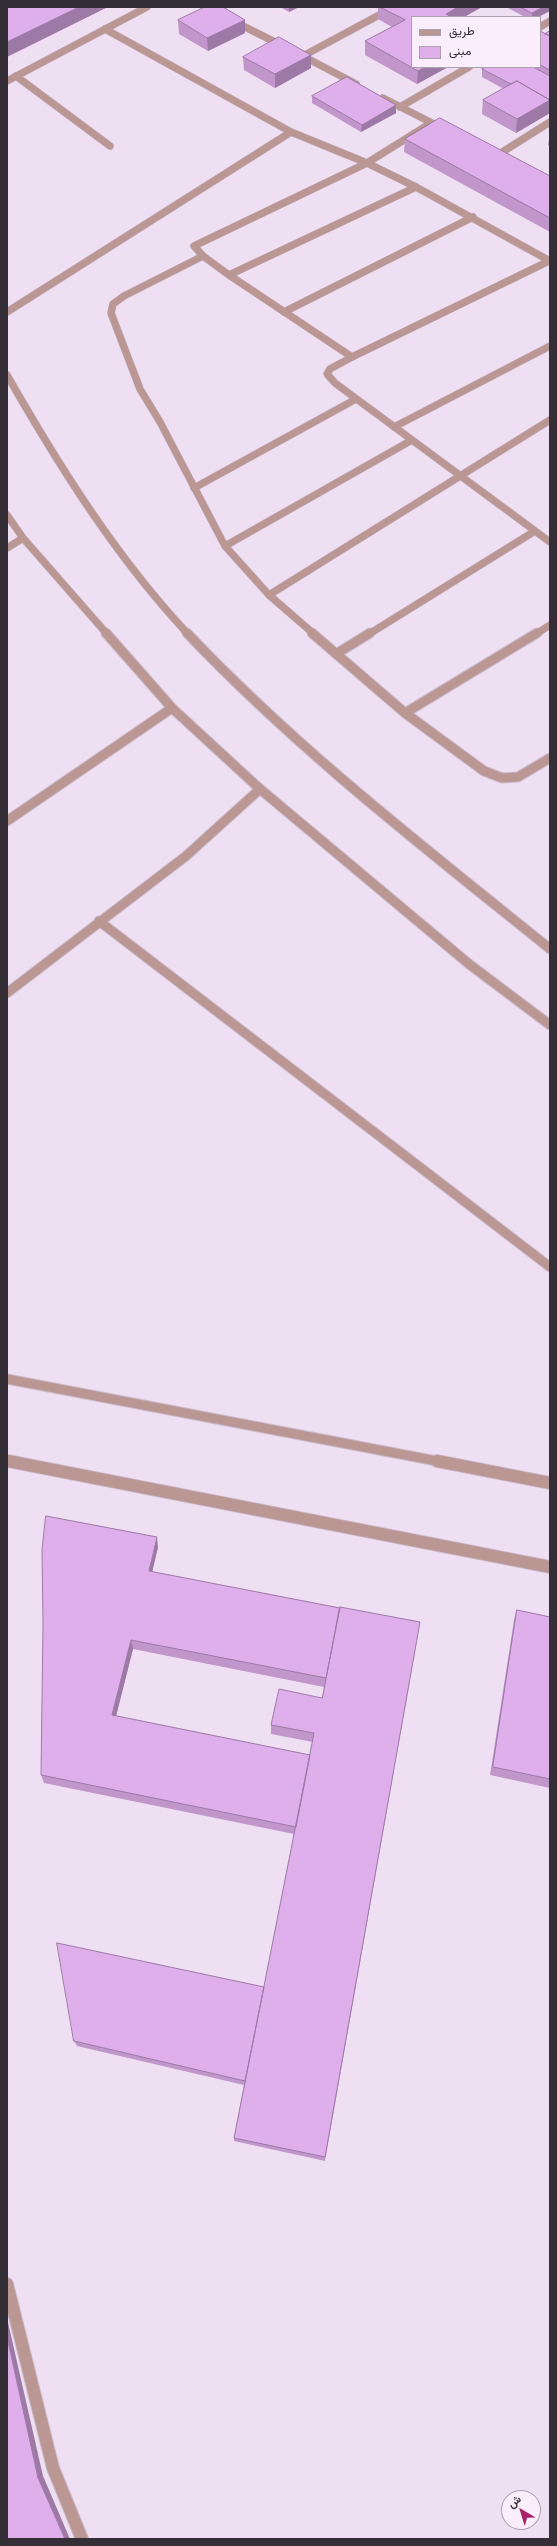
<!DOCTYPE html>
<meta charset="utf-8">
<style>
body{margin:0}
#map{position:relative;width:557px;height:2546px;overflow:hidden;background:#efdff3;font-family:Arial,Vazirmatn,sans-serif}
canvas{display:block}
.frame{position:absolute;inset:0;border:8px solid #342e36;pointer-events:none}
.legend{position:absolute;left:411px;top:16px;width:130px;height:52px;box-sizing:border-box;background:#faeefd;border:1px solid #aba1ad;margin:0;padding:5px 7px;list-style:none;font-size:12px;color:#342e36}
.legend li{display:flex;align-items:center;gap:8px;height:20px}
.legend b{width:20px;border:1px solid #aba1ad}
.north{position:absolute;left:501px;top:2490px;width:40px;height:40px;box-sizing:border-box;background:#faeefd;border:1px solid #aba1ad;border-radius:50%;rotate:322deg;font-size:11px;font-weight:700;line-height:16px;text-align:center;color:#342e36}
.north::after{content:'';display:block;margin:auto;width:14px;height:18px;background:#a92167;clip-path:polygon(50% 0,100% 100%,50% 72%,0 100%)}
</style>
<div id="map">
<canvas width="557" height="2546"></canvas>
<div class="frame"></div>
<ul class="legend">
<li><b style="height:5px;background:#bb9794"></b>طريق</li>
<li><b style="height:11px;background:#dfafec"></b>مبنى</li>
</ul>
<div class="north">ش</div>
</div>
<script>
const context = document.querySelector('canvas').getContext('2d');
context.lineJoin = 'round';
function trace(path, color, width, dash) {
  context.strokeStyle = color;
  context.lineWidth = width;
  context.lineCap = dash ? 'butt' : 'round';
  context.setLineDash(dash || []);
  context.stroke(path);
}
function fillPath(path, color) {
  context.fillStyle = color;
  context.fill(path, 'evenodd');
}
const service = new Path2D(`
 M16,76L110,146`);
const minorFar2 = new Path2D(`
 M233,21L285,47
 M540,27L550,21
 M299,54L356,84
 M303,56L394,7
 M7,81L147,7
 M383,98L436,125
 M400,107L469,67
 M291,132L367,163L416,187L550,261
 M496,156L550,122
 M203,256L124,296L113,304L111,313L140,389L160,422L225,546L269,595L314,634
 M549,261L352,357L330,369L327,374L335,383L550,542
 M229,275L416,187
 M7,312L291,132L105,29
 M284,312L473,217
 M352,357L229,275L203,256L194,246L367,163L431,123
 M394,427L550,346
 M194,488L356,399
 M225,546L412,440
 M7,548L23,538
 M269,595L550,420
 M369,634L535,531
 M536,634L550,625`);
const minorFar1 = new Path2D(`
 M312,633L405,713L484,771L502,778L518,777L550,758
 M336,654L370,633
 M405,713L537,633
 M7,821L172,708
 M99,921L550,1267
 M7,993L186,856L260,789
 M7,1379L442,1462
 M7,1461L13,1462`);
const minor = new Path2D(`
 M8,1461L550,1567
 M437,1461L550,1483
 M7,2284L53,2468L82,2539`);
const tertiaryFar1 = new Path2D(`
 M7,375C59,466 116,557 188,634
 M7,515L23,538L107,634`);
const tertiary = new Path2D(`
 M106,633L172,708L260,789L469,964L550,1025
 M187,633C298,750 425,848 550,949`);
const wall = new Path2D(`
 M280,7H299L289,12Z
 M378,7H482L464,17H412V67H448L417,84L365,55V41L392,27L378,19Z
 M506,7H550V11L538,17H525Z
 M178,20H245V33L208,51L179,34Z
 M540,31L545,34L550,31V113L516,133L482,114L483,100L504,89L482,77V69L486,67H540Z
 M311,55V68L275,88L244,70L243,57Z
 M312,96L396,105V113L361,132L312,103Z
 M550,133V146L548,145Z
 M405,139L550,176V232L404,152Z
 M158,1547L152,1572L340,1608L420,1622L325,2161L234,2141V2138L244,2085L77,2046L74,2041L264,1987L294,1834L44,1783L41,1775ZM133,1649L324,1687L322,1698L271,1725V1734L313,1742L310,1755L116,1716Z
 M517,1610L550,1617V1788L490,1775L514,1620Z`);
const shadedWall = new Path2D(`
 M79,7H108L7,57V42Z
 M289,7H299L289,12Z
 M458,7H482L464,17H446V14Z
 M543,7H550V11L538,17H532V13Z
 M245,20V33L208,51L207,38Z
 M311,55V68L275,88V74Z
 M425,67H448L417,84L418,71Z
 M550,100V113L516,133L517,119Z
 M396,105V113L361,132L362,125Z
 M157,1537L158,1547L150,1581L149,1571Z
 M131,1640L133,1649L114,1724L112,1715Z
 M7,2318L43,2476L70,2539H65L38,2478L7,2337Z`);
const building = new Path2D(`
 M7,7H79L7,42Z
 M205,7H223L245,20L207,38L178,20Z
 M380,7H458L446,14L452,17H412V67H425L418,71L365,41L405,20Z
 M521,7H543L532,13Z
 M540,31L550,36V70L540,65Z
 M550,31V36L545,34Z
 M279,37L311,55L275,74L243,57Z
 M486,67H533L550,76V100L517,81L511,84L482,69Z
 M347,77L396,105L362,125L312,96Z
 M517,81L550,100L517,119L483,100Z
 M440,118L550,176V218L405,139Z
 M46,1516L157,1537L149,1571L340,1608L326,1678L131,1640L112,1715L310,1755L296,1827L41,1775L43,1623L42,1550Z
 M340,1607L420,1622L325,2157L234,2138L314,1733L271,1725L279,1689L322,1698Z
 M517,1610L550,1617V1779L493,1767Z
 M57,1943L264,1987L245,2081L74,2041Z
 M7,2337L38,2478L65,2539H7Z`);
trace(service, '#cabccd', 8);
trace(minorFar2, '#cabccd', 8);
trace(minorFar1, '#cabccd', 11);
trace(minor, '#cabccd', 14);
trace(tertiaryFar1, '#cabccd', 8);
trace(tertiary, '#cabccd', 11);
trace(service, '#bb9794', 7);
trace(minorFar2, '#bb9794', 7);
trace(minorFar1, '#bb9794', 9);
trace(minor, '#bb9794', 12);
trace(tertiaryFar1, '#bb9794', 7);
trace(tertiary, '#bb9794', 9);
fillPath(wall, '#c096cb');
fillPath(shadedWall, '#9c7aa5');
fillPath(building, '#dfafec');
trace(building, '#9c7aa5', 1);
</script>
